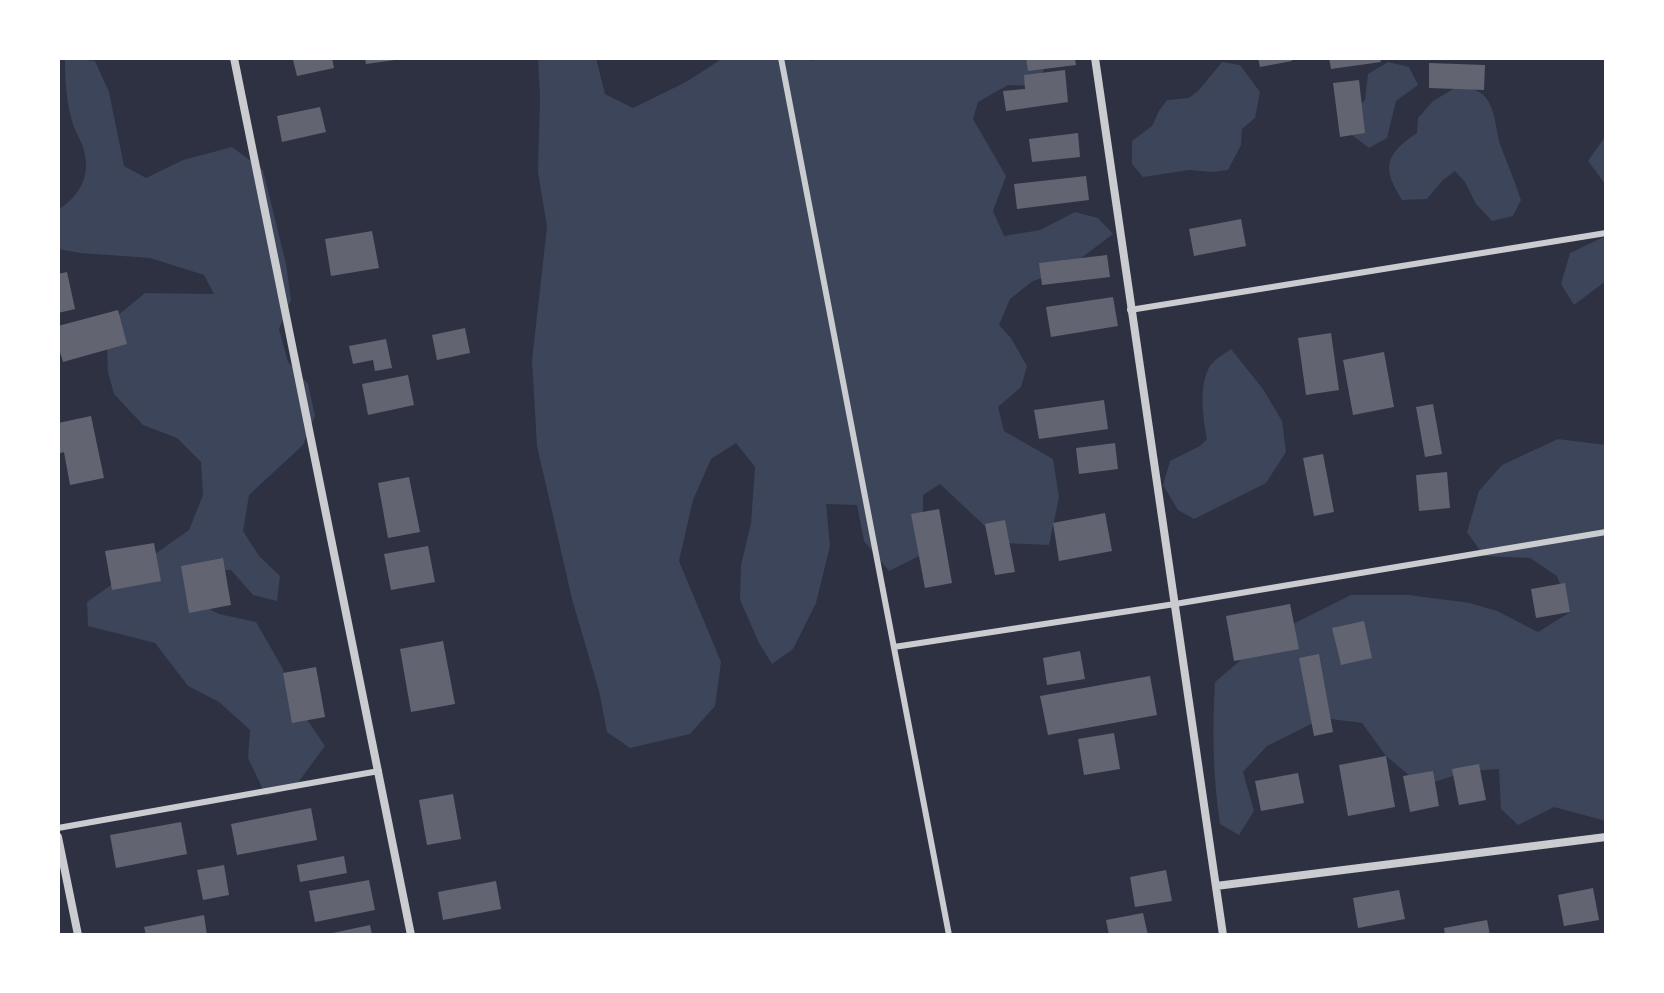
<!DOCTYPE html>
<style>
body{margin:0}
#map{position:relative;width:1664px;height:993px;overflow:hidden;background:#2d3142;font-family:Rubik,sans-serif}
canvas{display:block}
.frame{position:absolute;inset:0;border:60px solid #fff;pointer-events:none}
</style>
<div id="map">
<canvas width="1664" height="993"></canvas>
<div class="frame"></div>
</div>
<script>
const context = document.querySelector('canvas').getContext('2d');
context.lineJoin = 'round';
function fillPath(path, color) {
  context.fillStyle = color;
  context.fill(path, 'evenodd');
}
function trace(path, color, width, dash) {
  context.strokeStyle = color;
  context.lineWidth = width;
  context.lineCap = dash ? 'butt' : 'round';
  context.setLineDash(dash || []);
  context.stroke(path);
}
const green = new Path2D(`
 M65,58L95,61L109,92L124,166L146,178L183,160L232,147L263,170L286,264L291,300L279,329L288,362L308,384L315,416L303,445L249,495L243,531L259,556L280,576L277,601L253,595L231,570H207L187,597L219,614L256,622L283,669L289,699L304,715L325,746L294,788L266,796L248,758L250,730L219,702L188,686L155,643L88,626L87,602L189,530L203,495L201,462L177,438L143,425L114,394L108,372L106,325L145,293L214,294L204,275L150,258L80,253L58,249V210C79,196 91,177 84,151C82,141 75,132 72,121C66,101 65,79 65,58Z
 M538,58H596L605,94L633,108L686,82L723,58H809L812,61L816,58H1047L1039,86L1008,85L978,102L973,119L1006,176L993,211L1004,236L1040,230L1075,212L1098,218L1113,234L1064,271L1033,281L1010,299L999,325L1011,338L1027,366L1021,387L998,407L1004,431L1053,459L1059,497L1049,545L1003,543L940,484L923,495V554L889,571L864,541L857,505L826,504L830,546L816,603L793,649L772,664L759,643L740,600L741,565L751,523L755,467L736,443L711,459L693,500L679,561L721,662L715,706L690,734L630,748L607,732L599,691L572,599L537,446L532,360L547,227L538,172L540,97Z
 M1222,62L1240,65L1260,92L1255,118L1242,129L1241,145L1228,170L1213,172L1189,170L1143,177L1132,164V141L1152,126L1159,111L1167,100L1189,98L1199,90Z
 M1388,62L1409,67L1418,85L1396,101L1387,138L1369,148L1352,135L1355,108L1365,100L1368,74Z
 M1453,89C1458,89 1466,88 1472,89C1497,95 1494,128 1501,147C1508,165 1515,182 1521,200L1513,216L1492,221L1476,204L1465,182L1455,171L1443,180L1427,199L1402,200C1382,168 1384,155 1417,133L1418,118L1433,101Z
 M1606,135V185L1588,161Z
 M1606,236V281L1574,305L1561,284L1570,253Z
 M1231,349L1263,389L1282,421L1286,452L1266,483L1194,519L1178,510L1163,485L1170,461L1200,446L1207,439C1203,418 1198,385 1210,366C1215,359 1224,354 1231,349Z
 M1558,439L1606,445V821L1554,807L1518,825L1501,809L1499,769L1468,771L1422,786L1386,756L1362,723L1323,718L1267,746L1243,772L1254,811L1239,835L1220,824C1213,776 1212,731 1215,682L1269,636L1351,595H1409L1470,603L1497,611L1538,632L1570,612L1557,576L1530,558L1484,556L1467,532L1479,491L1502,465Z`);
const building = new Path2D(`
 M303,58H332L334,68L297,76L293,60Z
 M365,58H395V60L366,64Z
 M1026,58H1075L1076,65L1028,71Z
 M1258,58H1292V61L1260,67Z
 M1329,58H1380L1381,62L1331,69Z
 M1429,63L1485,65L1484,90L1429,88Z
 M1065,70L1068,102L1006,111L1003,91L1025,89L1024,75Z
 M1359,80L1365,133L1340,137L1333,83Z
 M320,107L326,132L282,142L277,116Z
 M1078,133L1080,157L1032,162L1029,139Z
 M1086,176L1089,200L1017,209L1014,184Z
 M1241,219L1246,246L1194,256L1189,229Z
 M372,231L379,268L331,276L325,239Z
 M1107,255L1110,277L1042,285L1039,263Z
 M67,272L75,309L58,313V274Z
 M1113,297L1118,326L1051,337L1046,307Z
 M118,310L127,344L63,362L58,345V326Z
 M465,328L470,353L437,360L432,335Z
 M1331,333L1339,390L1306,395L1298,338Z
 M386,339L392,368L375,371L373,360L353,364L349,346Z
 M1384,352L1394,407L1353,415L1343,360Z
 M408,375L414,405L368,415L362,384Z
 M1104,400L1108,429L1039,439L1034,410Z
 M1433,404L1442,454L1425,457L1416,407Z
 M91,416L104,478L70,485L64,452L58,454V423Z
 M1115,443L1118,469L1079,474L1076,448Z
 M1323,454L1334,512L1314,516L1303,458Z
 M1447,472L1450,508L1419,511L1416,475Z
 M409,477L420,532L388,538L378,483Z
 M939,509L952,583L925,588L911,514Z
 M1105,513L1112,551L1059,561L1053,523Z
 M1005,520L1015,572L995,575L985,524Z
 M154,543L161,581L112,590L105,551Z
 M428,546L435,582L391,590L384,554Z
 M223,558L231,605L189,613L181,566Z
 M1565,583L1570,612L1536,618L1531,589Z
 M1290,604L1299,649L1234,661L1226,616Z
 M1364,621L1372,658L1341,665L1332,628Z
 M443,641L455,704L411,712L400,649Z
 M1080,651L1085,679L1047,685L1043,658Z
 M1319,654L1333,732L1314,736L1299,658Z
 M316,667L325,717L292,723L283,673Z
 M1150,676L1157,715L1048,735L1040,696Z
 M1114,733L1120,769L1084,775L1078,739Z
 M1386,756L1395,807L1348,816L1339,765Z
 M1479,764L1486,800L1459,805L1452,769Z
 M1433,771L1439,806L1410,812L1403,776Z
 M1298,773L1304,803L1261,811L1255,781Z
 M453,794L461,839L427,845L419,800Z
 M311,808L317,840L237,855L231,824Z
 M181,822L187,854L116,868L110,835Z
 M344,856L347,873L300,882L297,865Z
 M224,865L229,895L203,900L197,870Z
 M1166,870L1172,901L1135,907L1130,877Z
 M369,880L375,910L315,922L309,891Z
 M496,881L501,909L443,920L438,892Z
 M1593,888L1599,920L1564,926L1558,895Z
 M1399,890L1405,919L1358,928L1353,898Z
 M1143,913L1148,935H1109L1106,920Z
 M204,915L207,935H146L144,927Z
 M1487,920L1490,935H1445L1444,928Z
 M370,925L372,935H328V934Z`);
const service = new Path2D(`
 M781,58L949,935
 M1130,310L1606,233
 M894,647L1175,604L1606,532
 M58,828L379,771`);
const minor = new Path2D(`
 M234,58L411,935
 M1095,58C1135,351 1180,643 1223,935
 M58,837L78,935
 M1216,886L1606,837`);
fillPath(green, '#3c4559');
fillPath(building, '#626471');
trace(service, '#caccd0', 6);
trace(minor, '#caccd0', 8);
</script>
